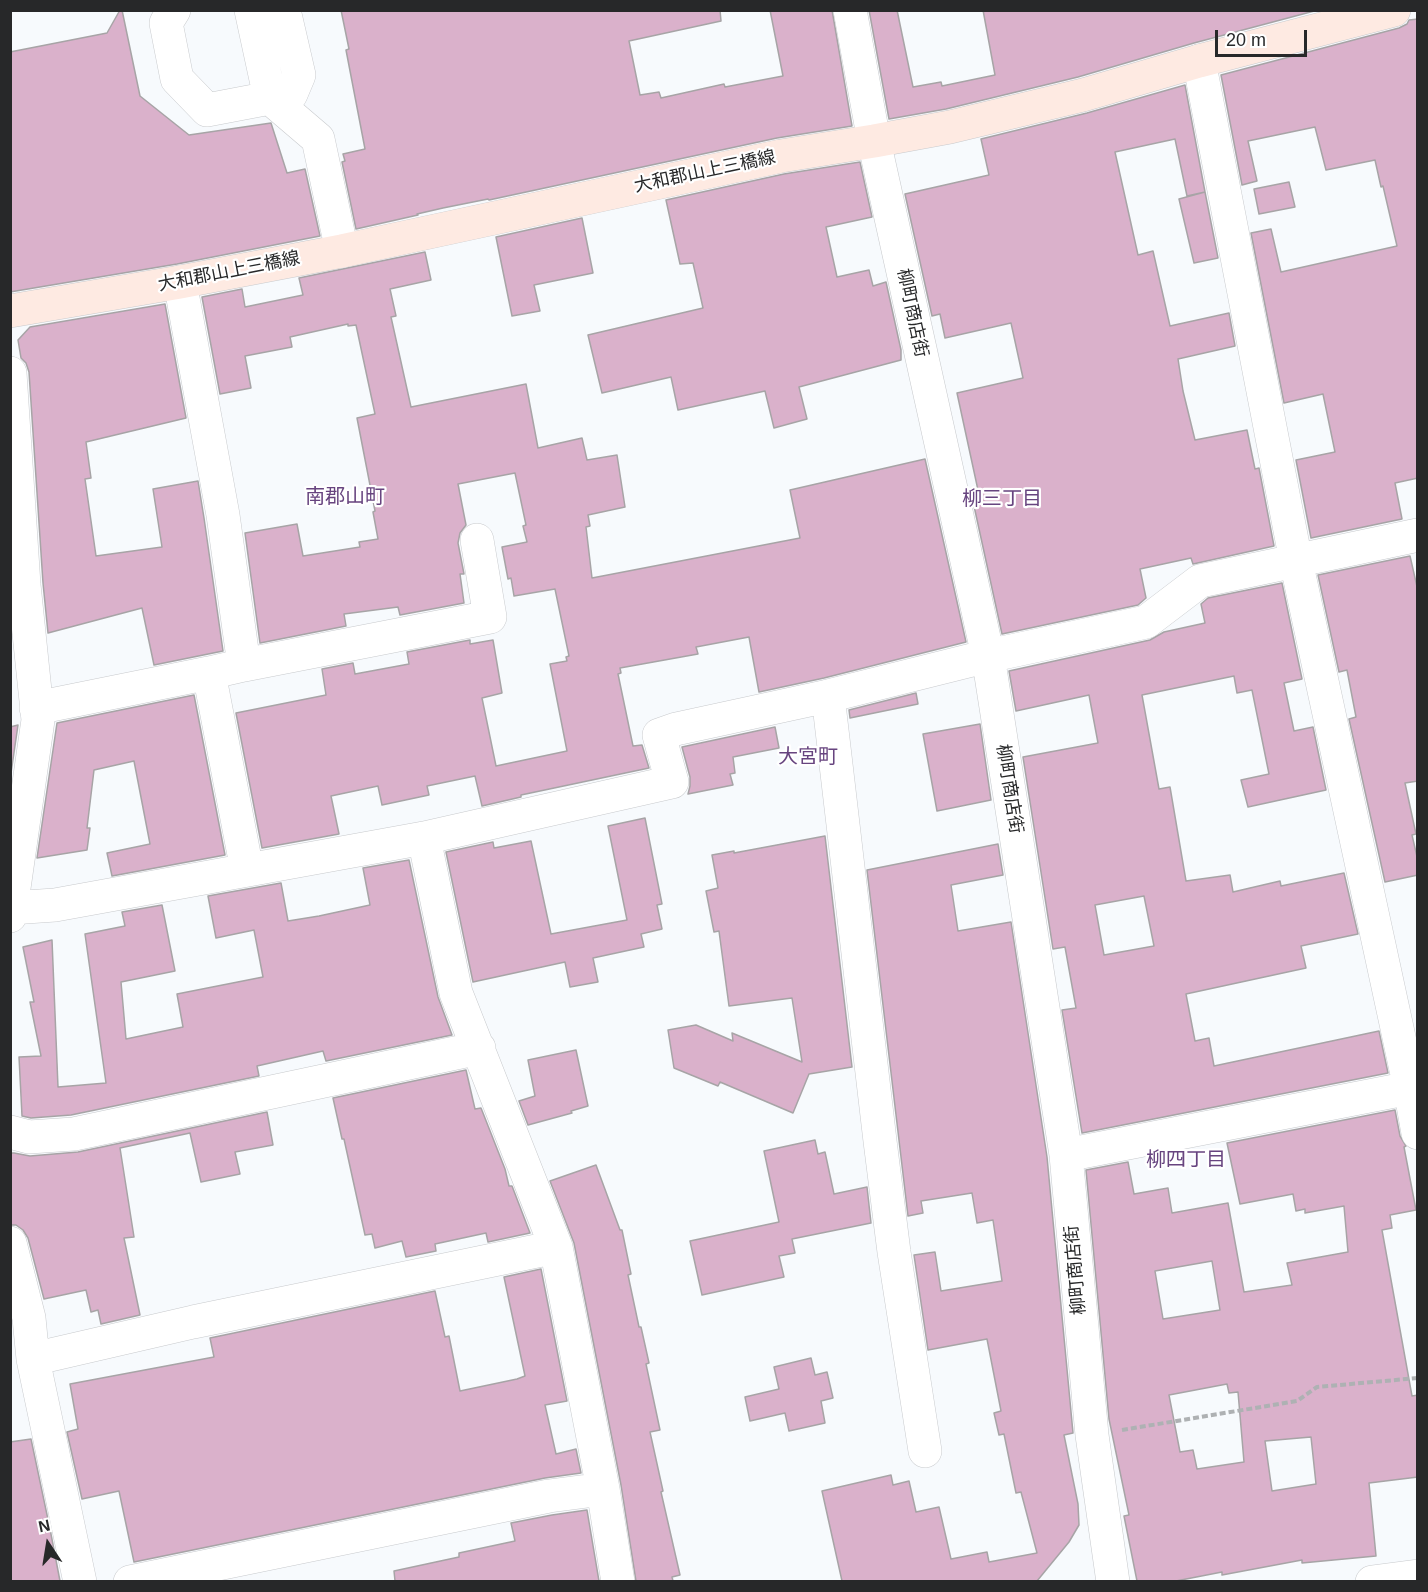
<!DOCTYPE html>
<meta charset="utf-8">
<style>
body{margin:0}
#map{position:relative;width:1428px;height:1592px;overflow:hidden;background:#f7fafd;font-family:Helvetica,sans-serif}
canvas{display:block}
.frame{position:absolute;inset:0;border:12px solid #272829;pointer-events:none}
.north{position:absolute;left:18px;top:1514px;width:60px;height:60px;-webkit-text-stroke:4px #fff;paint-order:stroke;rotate:348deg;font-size:16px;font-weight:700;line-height:24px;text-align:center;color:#272829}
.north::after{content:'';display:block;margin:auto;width:21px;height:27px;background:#272829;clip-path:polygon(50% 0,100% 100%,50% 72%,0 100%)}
.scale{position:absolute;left:1215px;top:30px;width:92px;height:27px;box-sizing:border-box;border:3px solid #272829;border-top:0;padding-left:8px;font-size:18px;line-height:21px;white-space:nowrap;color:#272829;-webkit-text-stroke:4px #fff;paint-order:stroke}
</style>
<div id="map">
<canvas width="1428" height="1592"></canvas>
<div class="frame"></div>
<div class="north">N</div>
<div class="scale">20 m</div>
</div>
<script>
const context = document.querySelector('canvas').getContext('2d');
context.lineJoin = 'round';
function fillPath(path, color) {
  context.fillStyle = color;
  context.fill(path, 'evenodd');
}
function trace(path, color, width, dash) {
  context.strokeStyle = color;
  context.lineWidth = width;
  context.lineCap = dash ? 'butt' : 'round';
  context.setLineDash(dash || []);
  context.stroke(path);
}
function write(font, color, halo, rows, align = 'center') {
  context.font = font + ' Helvetica,"Noto Sans JP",sans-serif';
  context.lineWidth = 4.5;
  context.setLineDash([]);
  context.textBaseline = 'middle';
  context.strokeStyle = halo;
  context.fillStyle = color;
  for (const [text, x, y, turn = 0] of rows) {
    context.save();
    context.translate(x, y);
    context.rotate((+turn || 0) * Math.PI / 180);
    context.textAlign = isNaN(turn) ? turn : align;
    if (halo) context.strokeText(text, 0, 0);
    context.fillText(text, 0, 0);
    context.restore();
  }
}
const building = new Path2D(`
 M120,10H122L140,96L189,135L271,123L287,173L305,169L320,236L177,264L10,292V52L107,33Z
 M341,10H720L721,21L629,41L640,95L659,92L661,98L724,84L725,87L783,76L770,10H832L852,126L777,138L489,200L488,199L443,208L417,214L418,215L356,229L342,162L345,161L343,154L365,149L346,50L349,49Z
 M869,10H897L913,87L941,82L942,86L995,75L983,10H1318L1194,43L1078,77L946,109L889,119Z
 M1418,19V478L1395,483L1402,519L1311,538L1296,460L1335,452L1323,394L1284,403L1251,233L1271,229L1281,272L1397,246L1383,186L1381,187L1375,160L1326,170L1315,127L1248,141L1257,181L1242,185L1221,75L1399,28L1407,24L1409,20Z
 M1185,85L1205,192L1187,196L1175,139L1115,152L1138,255L1153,251L1170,326L1229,313L1235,346L1178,359L1183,391L1195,440L1247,430L1255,469L1259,468L1274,546L1193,564L1191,558L1140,569L1146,598L1138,605L1002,634L974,506L981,504L957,393L1023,378L1011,323L945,338L940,314L932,316L905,194L989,175L981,139L1087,113Z
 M860,162L872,217L826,227L837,277L869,270L873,286L886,282L901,350V360L799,387L807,419L774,428L765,391L678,410L671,377L602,393L588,335L703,308L693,263L680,264L666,200L784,174Z
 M1289,182L1295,207L1259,214L1254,189Z
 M1205,192L1218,258L1194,263L1179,199Z
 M582,218L593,273L534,285L540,311L512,316L496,237Z
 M425,252L431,280L390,289L396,316L391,317L411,407L526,384L538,448L582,438L587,460L617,455L625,507L588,515L590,526L586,527L592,578L800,538L790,490L925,459L966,642L824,678L759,692L749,637L696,647L698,654L620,668L621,673L618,674L633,746L642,745L649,768L521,795V797L482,806L475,776L427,786L429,795L382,805L378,786L331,796L339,834L262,848L236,713L326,695L322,669L353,663L355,674L409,664L407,652L470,640V644L493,640L502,693L482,698L496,766L567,751L550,664L567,661L566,657L569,656L555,589L514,596L511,578L508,579L502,547L527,542L523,526L526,525L515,473L458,484L466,525L460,533L458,543L464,574H460L464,603L400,615L398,607L344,614L346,626L260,643L245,533L297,524L303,556L360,547L359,542L378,539L373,512L375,511L357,418L375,414L356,325L348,326V324L290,337L292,347L245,356L251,388L220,394L202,297L242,289L245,307L303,295L299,278Z
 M165,304L186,418L86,442L91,478L85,479L96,556L162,547L153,489L198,481L204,518L223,651L154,665L142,608L48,633L43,583L29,372L26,363L21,358L18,340L30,327Z
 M1410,556L1418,591V781L1405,783L1416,834L1412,835L1418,861V875L1385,882L1349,719L1356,717L1347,670L1339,672L1318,575Z
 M1282,583L1302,679L1284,683L1294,731L1313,727L1326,790L1248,807L1241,780L1269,774L1252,690L1237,693L1234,676L1142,695L1159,789L1170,787L1186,881L1230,875L1233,892L1280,881L1281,886L1344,873L1358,934L1301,946L1306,968L1186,994L1195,1041L1209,1038L1214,1066L1379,1031L1388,1073L1082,1133L1062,1010L1076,1008L1065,947L1053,949L1023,757L1098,743L1089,695L1016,711L1009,671L1150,640L1164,632L1205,623L1201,604L1208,598ZM1144,896L1154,946L1104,955L1095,905Z
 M916,693L918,704L850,718L849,710Z
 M194,695L225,855L112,876L107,853L150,844L134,761L94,770L87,828H90L87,850L37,858L57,723Z
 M980,724L991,800L937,811L923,734Z
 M18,725L10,780V727Z
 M775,727L779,748L733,757L735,773L730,774L733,785L688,794L690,786V777L682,747Z
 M645,818L662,904L657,905L662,929L641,934L644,947L593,958L598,982L570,987L565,962L473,982L446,852L493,842L494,848L531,841L551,934L627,920L608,826Z
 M825,836L852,1067L809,1074L793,1113L720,1082L718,1086L674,1068L668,1030L696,1025L733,1041L732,1033L802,1062L792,998L729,1006L719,931L714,932L706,891L718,888L712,855L734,851V853Z
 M998,844L1003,875L951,885L958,931L1011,922L1047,1157L1073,1433L1064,1435L1078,1504L1079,1525L1069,1542L1037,1581H842L822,1491L891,1475L893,1485L909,1481L916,1512L939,1507L951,1559L987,1552L989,1562L1037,1553L1021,1492L1016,1493L1004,1434L999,1435L994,1413L1001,1411L987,1339L928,1350L914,1255L935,1252L941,1291L1002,1281L993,1220L977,1223L972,1193L921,1201L923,1213L908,1216L867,870Z
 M409,860L438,997L452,1035L326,1061L323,1051L257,1066L259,1076L71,1115L31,1118L22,1116L19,1057L41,1056L30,1002H34L23,947L52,940L58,1087L106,1083L85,934L125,926L122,912L162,905L175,971L121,982L126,1039L183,1027L177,994L263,977L254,930L216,938L208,896L281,883L288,921L319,916L370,905L363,868Z
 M576,1050L588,1106L571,1111L572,1113L528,1125L519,1101L535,1096L528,1060Z
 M466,1070L475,1109L481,1108L505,1169L509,1186H512L530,1233L488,1242L486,1233L435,1244L436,1251L406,1257L402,1241L375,1248L372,1234L365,1235L344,1139H342L333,1098Z
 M1395,1110L1400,1136L1406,1146L1404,1147L1416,1210L1390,1215L1392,1228L1382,1230L1412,1396L1418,1395V1477L1369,1483L1376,1556L1302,1563V1560L1222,1575V1572L1176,1581H1137L1124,1516L1129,1515L1109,1419L1086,1170L1128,1162L1134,1194L1168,1188L1172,1213L1228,1203L1244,1292L1292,1285L1287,1263L1348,1252L1344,1206L1305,1213V1209L1296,1211L1293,1194L1240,1204L1227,1143ZM1212,1261L1220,1310L1163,1319L1155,1271ZM1227,1384L1229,1393L1238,1392L1244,1462L1197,1469L1193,1450L1180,1452L1169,1395ZM1311,1437L1316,1484L1272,1491L1265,1441Z
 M267,1112L273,1145L235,1152L240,1174L201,1182L190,1133L120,1148L134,1237L124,1238L140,1315L101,1324L98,1310L91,1312L86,1290L44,1299L28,1238L23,1230L16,1225H10V1153H14L30,1156L78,1152Z
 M815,1140L818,1154L825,1152L834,1194L867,1187L871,1223L792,1239L795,1253L779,1256L784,1277L702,1295L690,1241L779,1222L764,1151Z
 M596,1165L620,1230H622L631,1274L628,1275L639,1327H641L649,1363L646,1364L660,1430L650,1432L663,1491L661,1492L680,1575L672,1577L673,1581H636L621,1485L574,1243L550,1181Z
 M541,1269L567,1401L545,1405L556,1454L576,1449L581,1473L545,1478L134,1562L119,1491L82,1499L67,1432L78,1429L70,1384L214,1357L210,1338L435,1291L445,1337L449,1336L460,1391L517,1379L525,1376L504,1277Z
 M811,1358L815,1375L827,1372L833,1398L821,1401L825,1423L789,1431L785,1413L750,1421L745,1397L779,1389L774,1367Z
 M31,1439L50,1529L60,1581H10V1442Z
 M587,1510L599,1581H395L394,1571L459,1557V1553L515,1541L511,1523L552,1515Z`);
const path = new Path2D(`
 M1122,1430L1297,1401L1317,1387L1418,1378`);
const street = new Path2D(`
 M174,10L166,23L177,79L207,110L291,94L299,75L284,10
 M251,10L270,98L318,139L342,251
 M850,10L874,141L988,656L1066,1155L1092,1435L1113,1582
 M1199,61L1296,561L1410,1088L1418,1133
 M180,282L223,515L244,665L209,673L247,870
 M10,373L24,585L38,720L10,916
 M244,665L490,617L477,540
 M828,696L880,1141L894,1252L925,1451
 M36,708L209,673
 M424,838L456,993L556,1247L603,1489L618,1582
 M11,908L55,905L424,838L672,782L659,735L676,729L828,696L988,656L1146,622L1200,581L1418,535
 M10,1132L29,1137L74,1134L479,1048
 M1066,1155L1410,1088
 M10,1243L29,1318L33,1359L80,1582
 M33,1359L193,1322L556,1247
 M130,1582L549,1496L603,1489
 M1372,1582L1418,1576`);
const secondary = new Path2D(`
 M10,311L180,282L342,251L781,156L874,141L950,127L1083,95L1199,61L1394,10`);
const streetNames = [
 ["大和郡山上三橋線",705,172,-12],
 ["大和郡山上三橋線",229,272,-11],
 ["柳町商店街",912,313,78],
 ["柳町商店街",1009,789,81],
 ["柳町商店街",1076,1270,-95]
];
const neighbourhoodNames = [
 ["南郡山町",345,497],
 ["柳三丁目",1002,499],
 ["大宮町",808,757],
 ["柳四丁目",1186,1160]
];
fillPath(building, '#dab1cb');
trace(building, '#a7a4a6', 1.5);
trace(street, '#c8cacd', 34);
trace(secondary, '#c8cacd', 34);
trace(path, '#aeb1b3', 4, [6, 3]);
trace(street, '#fff', 33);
trace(secondary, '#feeae2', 33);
write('18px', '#272829', '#fff', streetNames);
write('20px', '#67447f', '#fff', neighbourhoodNames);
</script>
